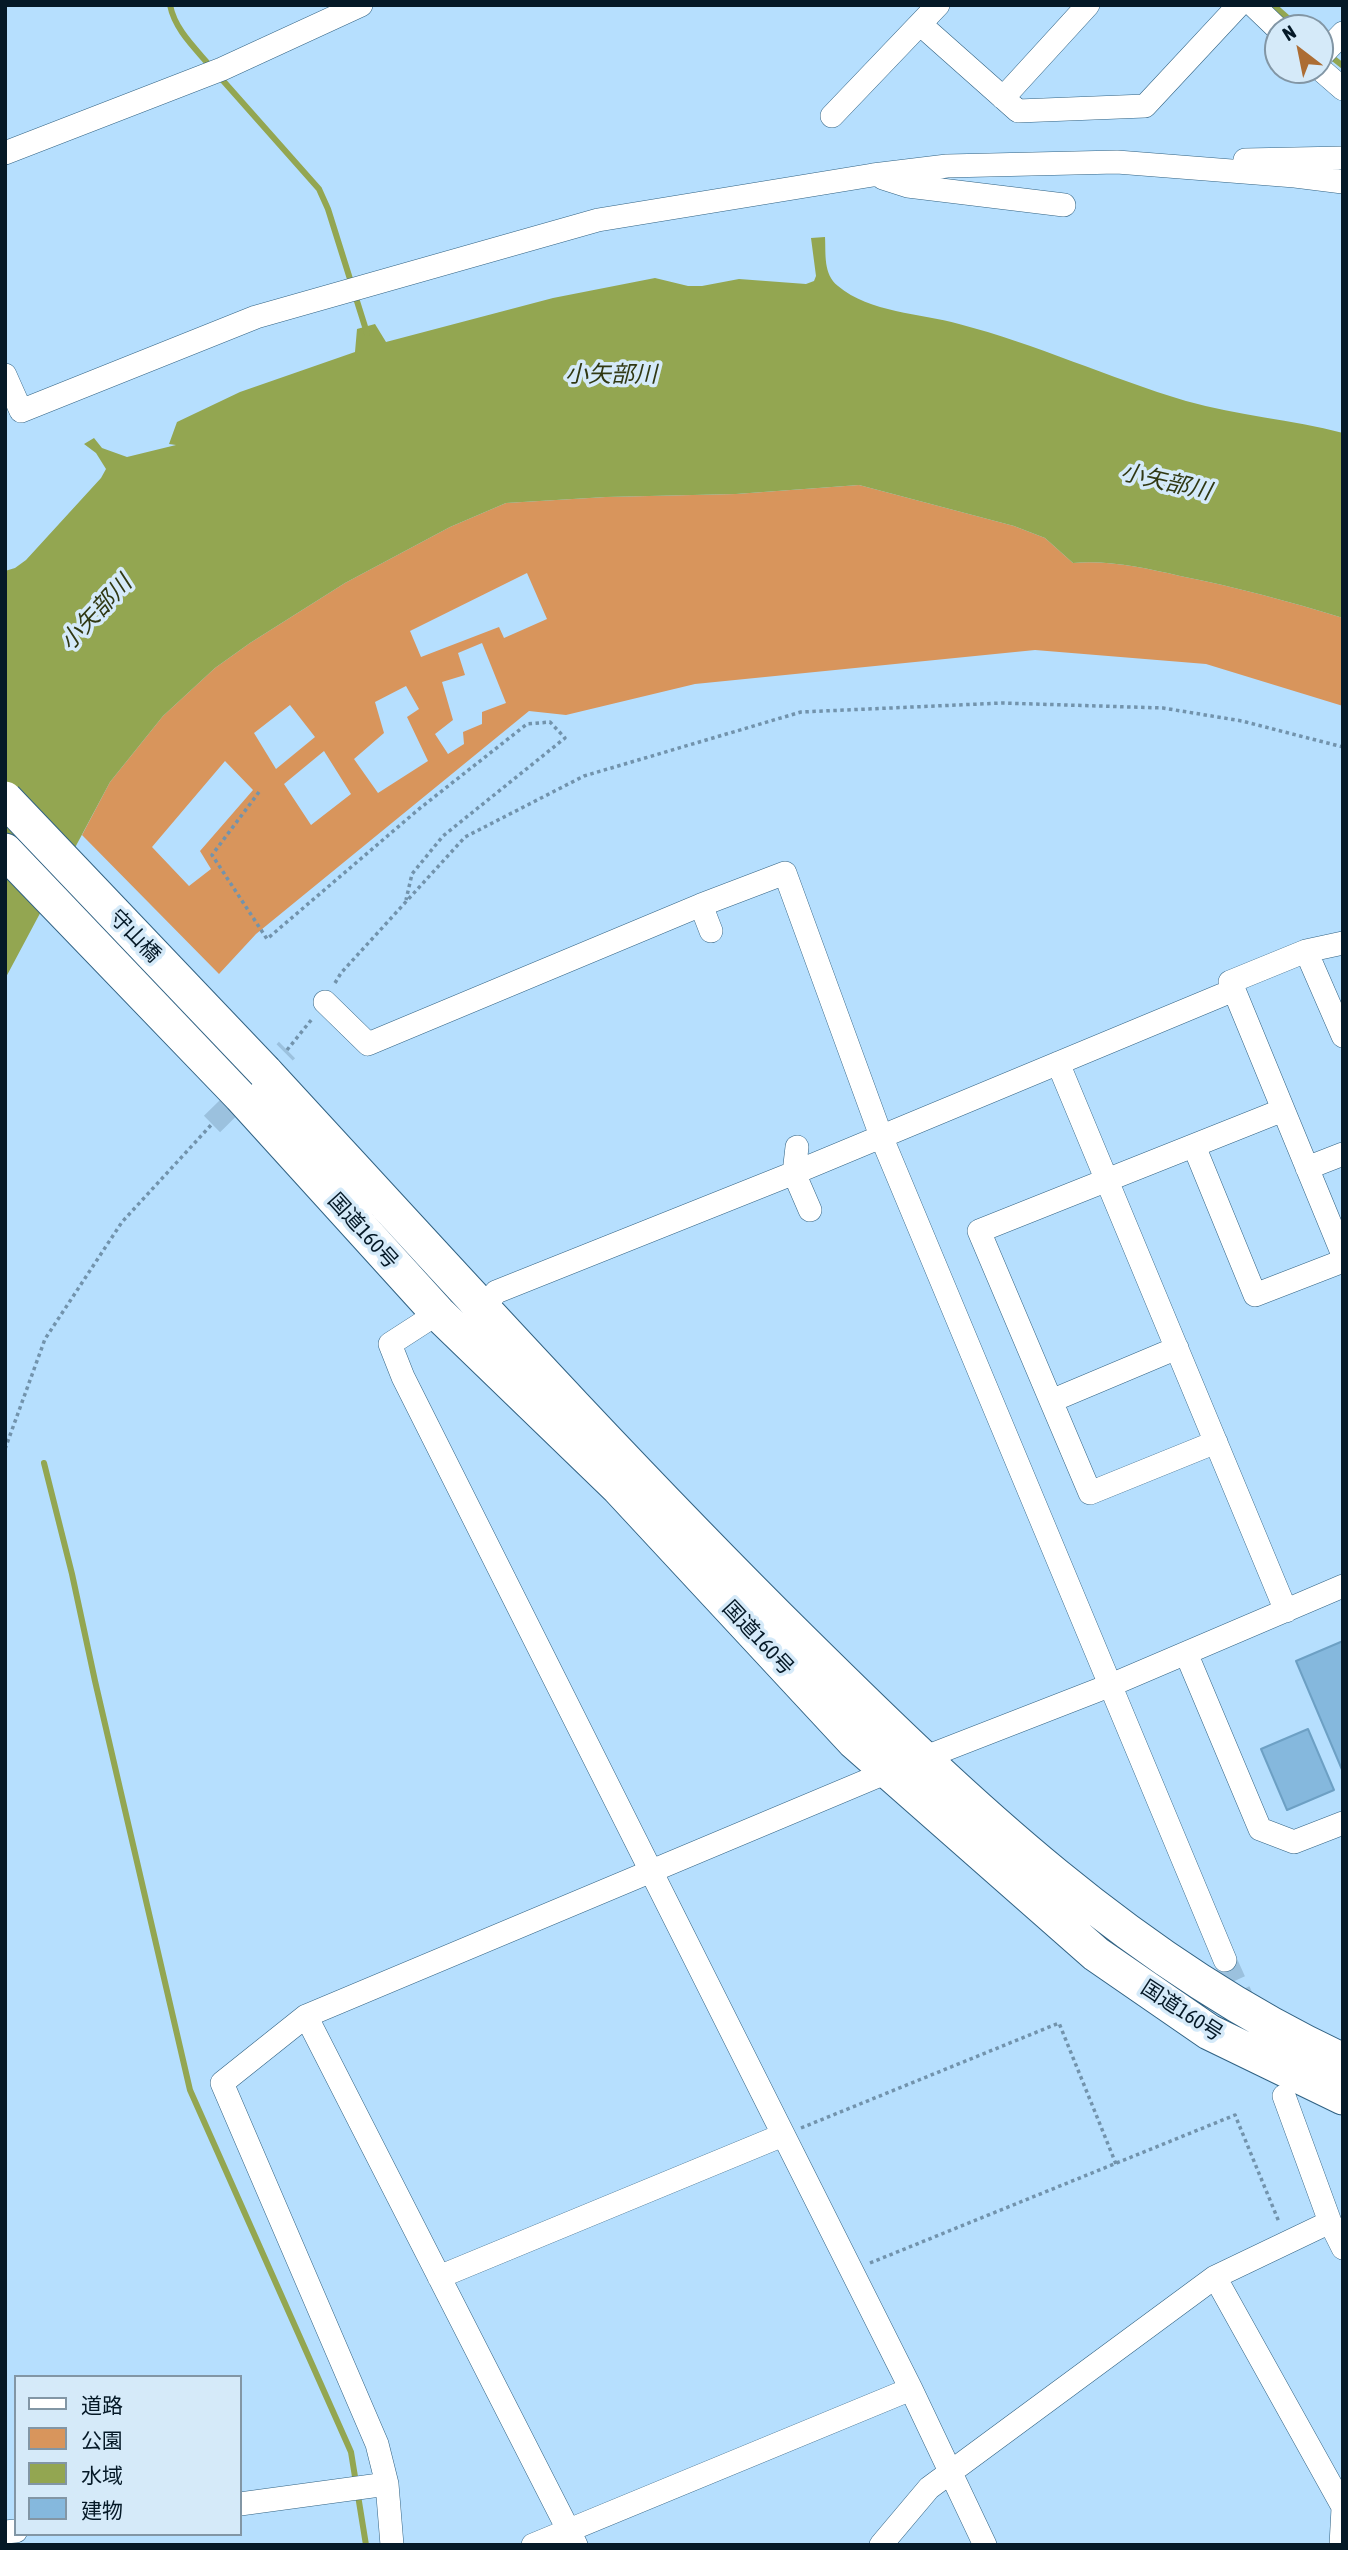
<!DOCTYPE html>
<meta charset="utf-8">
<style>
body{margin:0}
#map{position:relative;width:1348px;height:2550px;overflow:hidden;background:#b6dffe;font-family:"Asap Condensed","Noto Sans JP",sans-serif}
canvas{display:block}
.frame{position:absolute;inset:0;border:7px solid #051927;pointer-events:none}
.legend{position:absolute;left:14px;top:2375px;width:228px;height:161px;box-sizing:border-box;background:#d5eaf9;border:2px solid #8296a5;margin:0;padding:9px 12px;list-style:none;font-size:21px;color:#051927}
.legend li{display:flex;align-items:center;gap:14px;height:35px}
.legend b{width:35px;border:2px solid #8296a5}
.north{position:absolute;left:1264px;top:14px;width:70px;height:70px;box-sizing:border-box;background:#d5eaf9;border:2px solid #8296a5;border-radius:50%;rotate:328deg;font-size:19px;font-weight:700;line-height:28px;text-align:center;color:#051927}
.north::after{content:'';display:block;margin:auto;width:24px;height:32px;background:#ac6d34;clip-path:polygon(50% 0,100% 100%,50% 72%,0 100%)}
</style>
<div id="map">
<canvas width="1348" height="2550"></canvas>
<div class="frame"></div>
<ul class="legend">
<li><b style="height:9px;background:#fff"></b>道路</li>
<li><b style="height:19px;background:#d8955c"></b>公園</li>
<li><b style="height:19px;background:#93a651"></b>水域</li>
<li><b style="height:19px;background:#85b8dd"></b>建物</li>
</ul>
<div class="north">N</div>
</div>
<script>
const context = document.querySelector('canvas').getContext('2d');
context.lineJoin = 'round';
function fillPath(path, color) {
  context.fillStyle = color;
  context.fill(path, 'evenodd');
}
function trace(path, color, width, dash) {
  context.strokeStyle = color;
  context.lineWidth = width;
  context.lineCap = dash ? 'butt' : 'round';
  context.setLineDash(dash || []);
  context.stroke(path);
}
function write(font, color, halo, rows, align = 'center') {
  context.font = font + ' "Asap Condensed","Noto Sans JP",sans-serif';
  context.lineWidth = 7;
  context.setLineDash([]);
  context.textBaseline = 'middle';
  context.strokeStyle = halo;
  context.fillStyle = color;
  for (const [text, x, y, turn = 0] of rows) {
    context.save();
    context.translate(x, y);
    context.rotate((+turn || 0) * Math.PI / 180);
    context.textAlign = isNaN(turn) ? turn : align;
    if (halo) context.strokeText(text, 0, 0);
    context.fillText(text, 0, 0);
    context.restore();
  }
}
const green = new Path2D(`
 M859,485L1014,526L1045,538L1073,563C1109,560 1145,568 1180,576C1236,587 1288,601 1343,618V706L1206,664L1035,650L695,684L566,715L529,711L256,934L219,974L82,835L110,782L163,716L215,668L250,643L345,583L450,527L506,503L606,497L736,494ZM527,573L547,619L504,638L499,627L421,657L410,631ZM482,643L506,703L482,712V724L463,732L464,744L448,754L435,734L453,720L442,682L465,675L458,653ZM406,686L419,709L407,717L428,761L378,793L354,759L384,733L375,702ZM290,705L315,737L276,769L254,733ZM324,751L351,794L311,825L284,784ZM225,761L253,790L200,851L211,869L189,886L152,847Z`);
const water = new Path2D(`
 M825,237C826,254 823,274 838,286C870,313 920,313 959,324C1036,344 1109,378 1186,401C1238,416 1291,419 1343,433V618C1288,601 1236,587 1180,576C1145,568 1109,560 1073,563L1045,538L1014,526L859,485L736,494L606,497L506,503L450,527L345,583L250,643L215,668L163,716L110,782L5,979V571L15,568L26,560L101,478L106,469L96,453L84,444L94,438L102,448L127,457L176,445L169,444L177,422L240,392L355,352L357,329L375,324L386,342L553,298L655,278L688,286H702L739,279L806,284L814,281L816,276L811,238Z`);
const stream = new Path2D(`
 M170,5C175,30 195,48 211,67
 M1273,5L1299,28
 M1329,55L1343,66
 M218,75L319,189L328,209L367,333
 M44,1463L72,1574L95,1681L190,2090L351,2452L366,2545`);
const building = new Path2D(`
 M1343,1641V1772L1296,1661Z
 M1308,1729L1334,1790L1287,1810L1261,1749Z`);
const minorTunnel = new Path2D(`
 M212,1124L287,1050
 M1225,1960L1247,2009`);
const path = new Path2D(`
 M259,792L212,855L267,939L419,809L527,724L550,722L565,738L443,836L412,874L406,900
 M335,983L341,973L465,837L584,776L801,712L1002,703L1163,708L1242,721L1343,747
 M287,1050L312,1019
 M5,1449L45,1339L122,1222L212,1124
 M801,2128L1059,2023L1116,2164
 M870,2263L1235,2115L1279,2222`);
const minor = new Path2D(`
 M1253,5L1278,29
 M920,24L1018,111L1145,106L1239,5
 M1320,57L1343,33
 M1320,69L1343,89
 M1003,98L1088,5
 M832,116L938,5
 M5,153L222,69L361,5
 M1245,160L1343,158
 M883,178L908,186L1064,205
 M5,375L21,411L256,317L598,220L873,175L947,166L1117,162L1295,176L1343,182
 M711,931L701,905L785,873L881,1136L1225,1960
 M1306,951L1343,943
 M1234,990L1230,982L1306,951L1343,1036
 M325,1002L368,1044L701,905
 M1058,1063L1286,1611
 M1194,1146L1255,1295L1343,1261
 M797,1147L794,1173L810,1210
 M1307,1168L1343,1154
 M483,1309L496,1292L794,1173L1234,990L1343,1255
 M438,1313L390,1344L403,1377L911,2389L985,2545
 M1051,1401L1177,1348
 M1216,1442L1090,1493L979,1231L1283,1110
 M1186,1653L1260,1829L1294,1842L1343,1823
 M306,2016L576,2545
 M1284,2096L1330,2222L1343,2248
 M439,2277L783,2135
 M1215,2277L1343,2507
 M240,2504L387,2484
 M5,2532L16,2531
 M392,2545L387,2484L377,2444L222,2083L306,2016L890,1771L1111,1685L1343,1586
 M533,2545L911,2389
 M881,2545L929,2488L1215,2277L1330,2222
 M1341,2545L1343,2508`);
const highway = new Path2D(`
 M5,851L241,1096L438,1313L619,1488L854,1741L1096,1954L1209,2032L1343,2097
 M265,1072C442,1264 617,1458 803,1642C965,1802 1133,1964 1343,2061`);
const highwayBridge = new Path2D(`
 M5,799L265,1072`);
const streetNames = [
 ["守山橋",135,936,46],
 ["国道160号",363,1231,48],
 ["国道160号",758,1638,47],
 ["国道160号",1182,2011,33]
];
const waterNames = [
 ["小矢部川",611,375],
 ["小矢部川",1166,482,13],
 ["小矢部川",96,613,-47]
];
fillPath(green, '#d8955c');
fillPath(water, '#93a651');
trace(stream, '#93a651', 6);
fillPath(building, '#85b8dd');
trace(building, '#6da0c4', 2);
trace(minorTunnel, '#9bc1de', 23, [23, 11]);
trace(minor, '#316283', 24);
trace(highway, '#316283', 37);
trace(path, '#7293ac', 3.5, [3.5, 3.5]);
trace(minor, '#fff', 23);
trace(highway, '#fff', 35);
trace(highwayBridge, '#316283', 37, []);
trace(highwayBridge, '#fff', 35);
write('21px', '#051927', '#d5eaf9', streetNames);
write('italic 23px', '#303813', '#d5eaf9', waterNames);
</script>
